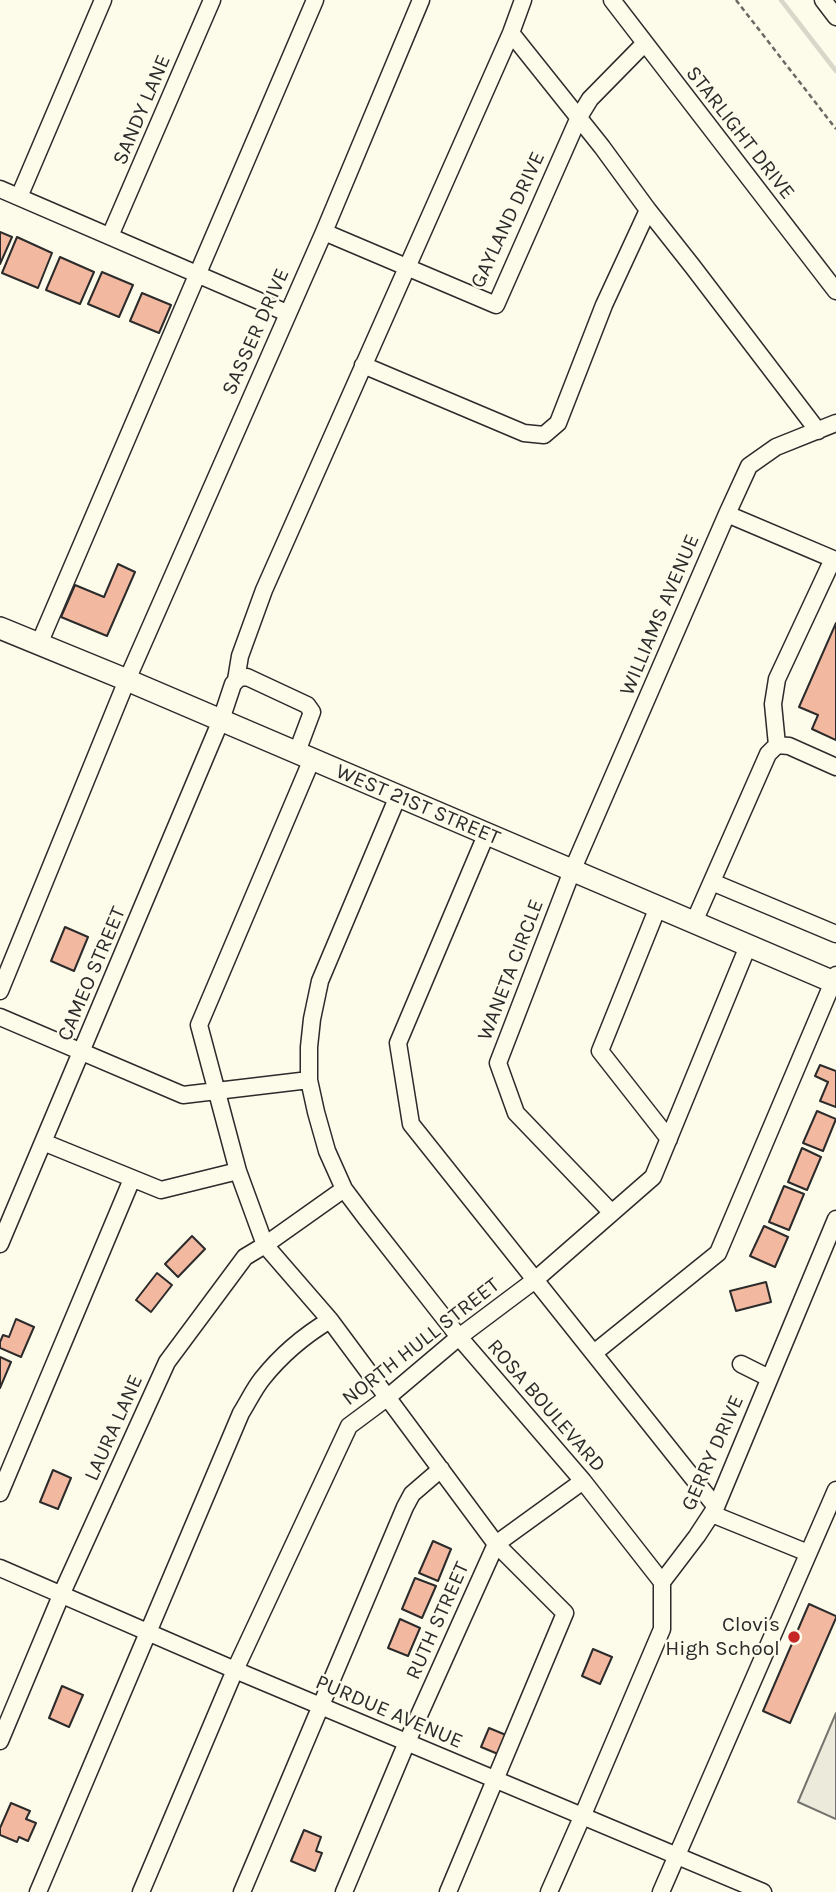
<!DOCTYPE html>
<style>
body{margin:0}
canvas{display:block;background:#fdfbea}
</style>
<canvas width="836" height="1892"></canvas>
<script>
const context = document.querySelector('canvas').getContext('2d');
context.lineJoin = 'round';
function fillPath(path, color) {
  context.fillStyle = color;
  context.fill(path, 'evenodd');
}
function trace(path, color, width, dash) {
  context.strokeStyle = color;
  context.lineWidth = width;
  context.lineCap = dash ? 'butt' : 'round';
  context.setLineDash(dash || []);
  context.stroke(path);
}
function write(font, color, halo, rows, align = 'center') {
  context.font = font + ' Karla,sans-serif';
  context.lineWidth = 5;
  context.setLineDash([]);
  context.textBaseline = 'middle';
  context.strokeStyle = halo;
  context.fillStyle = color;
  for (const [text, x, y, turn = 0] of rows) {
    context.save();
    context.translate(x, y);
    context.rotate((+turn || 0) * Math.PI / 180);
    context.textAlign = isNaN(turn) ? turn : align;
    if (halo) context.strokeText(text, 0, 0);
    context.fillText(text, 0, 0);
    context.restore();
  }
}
const green = new Path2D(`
 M836,1713V1819L798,1802Z`);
const stream = new Path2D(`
 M781,0L836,71`);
const building = new Path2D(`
 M0,232L12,237L0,264Z
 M17,237L52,253L38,288L2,273Z
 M60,257L94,272L80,304L46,290Z
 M102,272L133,285L119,317L88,304Z
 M142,293L171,305L159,333L130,321Z
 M118,564L135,572L107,636L61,617L75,585L104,597Z
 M836,623V740L812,729L818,715L799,707Z
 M65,927L88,937L74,971L51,961Z
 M820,1065L836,1071V1107L820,1101L828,1082L815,1076Z
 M817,1111L836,1119L823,1151L803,1143Z
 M802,1148L821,1157L807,1190L788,1182Z
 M784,1186L804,1194L789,1230L769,1222Z
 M764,1226L788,1237L775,1267L750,1256Z
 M192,1236L205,1249L178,1277L165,1264Z
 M157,1273L172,1285L151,1312L136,1300Z
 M766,1282L771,1302L736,1311L730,1291Z
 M16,1319L34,1327L21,1357L0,1348V1342L3,1335L9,1337Z
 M0,1357L11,1362L0,1388Z
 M53,1470L71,1478L58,1509L40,1502Z
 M433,1541L451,1549L438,1581L419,1573Z
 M415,1578L436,1586L422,1618L402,1609Z
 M809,1604L836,1616V1618L790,1723L763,1711Z
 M400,1619L420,1628L408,1656L388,1648Z
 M593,1649L612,1657L600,1684L582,1676Z
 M62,1686L83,1695L69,1727L49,1718Z
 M489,1728L506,1735L498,1754L481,1747Z
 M11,1803L30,1811L26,1819L36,1823L28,1841L19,1837L17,1842L0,1835V1828Z
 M304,1830L321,1837L316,1851L322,1853L315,1871L291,1861Z`);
const path = new Path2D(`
 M736,0L836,129`);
const minor = new Path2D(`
 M612,0L836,291
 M823,0L836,17
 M0,189L287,313
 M19,197L103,0
 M648,210L693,267L818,431
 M324,232L496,305L579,117L590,99L645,43
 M110,236L212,0
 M363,365L524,433L544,435L558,423L604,305L648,210L602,147L511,33
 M727,514L833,559L777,679L773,704L777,745
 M39,644L315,0
 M236,680L240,656L264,590L511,33L523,0
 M312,759L199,1025L238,1171L265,1245L330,1320L496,1544L565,1613L448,1892
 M398,796L320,981L312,1019L309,1047V1080L316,1112L327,1151L344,1189L365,1217L459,1337L583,1481L662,1582
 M486,835L398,1043L411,1124L716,1507
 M712,882L836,934
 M658,907L600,1051L669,1139
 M694,922L768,754L777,745L789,746L836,767
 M0,991L127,680L324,232L421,0
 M0,1017L183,1095L309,1080
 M43,1142L161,1190L238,1171
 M612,1213L516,1113L498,1063L572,871L727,514L749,466L776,447L836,423
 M0,1244L221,720L233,684L239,678L247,677L307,705L312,712L297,752
 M594,1353L718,1253L836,975
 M741,1364L769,1378
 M0,1493L132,1179
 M712,1514L808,1553
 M0,1568L235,1670L763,1892
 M0,1741L62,1593L167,1362L245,1257L265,1245L344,1189
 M38,1892L241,1413C248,1402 254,1389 262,1379C281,1355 305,1335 330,1320
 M141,1892L235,1670L349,1426L388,1397L459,1337L535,1280L653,1177L748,946
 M242,1892L405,1507L412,1494L441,1469
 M344,1892L407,1742L496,1544L583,1481
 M549,1892L582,1817L662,1629V1582L697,1536L716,1507L836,1219
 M661,1892L836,1490`);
const major = new Path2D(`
 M0,628L127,680L836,983`);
const markers = [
 [794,1637,7,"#c62828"]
];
const streetNames = [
 ["SANDY LANE",142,110,-67],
 ["STARLIGHT DRIVE",740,133,52],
 ["GAYLAND DRIVE",508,220,-65],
 ["SASSER DRIVE",256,332,-66],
 ["WILLIAMS AVENUE",660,615,-67],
 ["WEST 21ST STREET",418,805,23],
 ["WANETA CIRCLE",511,970,-69],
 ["CAMEO STREET",92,974,-67],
 ["NORTH HULL STREET",421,1342,-38],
 ["ROSA BOULEVARD",546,1406,49],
 ["LAURA LANE",114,1428,-66],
 ["GERRY DRIVE",713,1453,-66],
 ["RUTH STREET",438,1621,-66],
 ["PURDUE AVENUE",389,1712,23]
];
const poiNames = [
 ["Clovis",780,1625],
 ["High School",780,1649]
];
fillPath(green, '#ecebdb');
trace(green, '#74746e', 2);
trace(stream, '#d8d7c9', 4.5);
fillPath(building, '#f2b8a0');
trace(building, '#2b2b2b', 2);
trace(minor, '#2b2b2b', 19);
trace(major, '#2b2b2b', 24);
trace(path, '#6a6964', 2.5, [5, 3.5]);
trace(minor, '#fdfbea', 16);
trace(major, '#fdfbea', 21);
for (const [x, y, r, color] of markers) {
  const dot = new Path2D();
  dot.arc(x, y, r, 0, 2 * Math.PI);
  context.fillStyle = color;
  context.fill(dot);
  trace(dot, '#fdfbea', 2.5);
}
write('21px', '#2b2b2b', '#fdfbea', streetNames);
write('21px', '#2b2b2b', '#fdfbea', poiNames, 'right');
</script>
